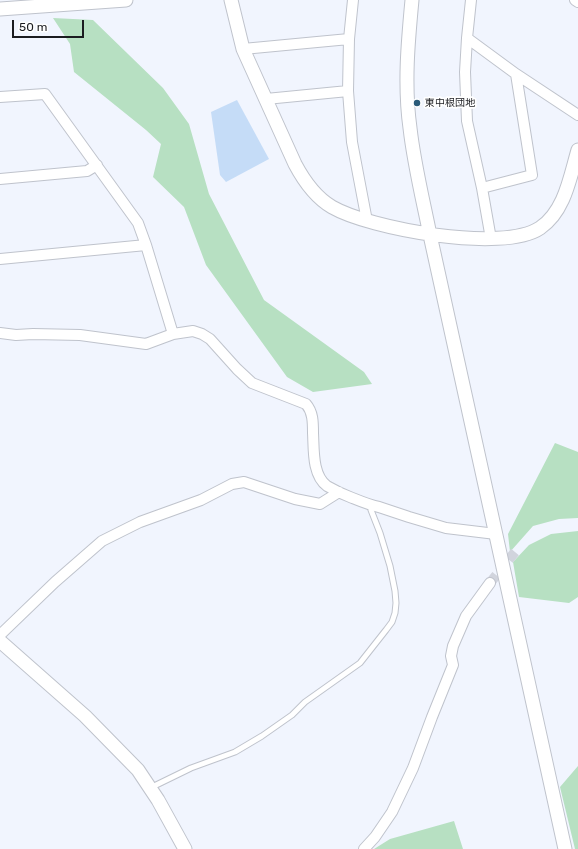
<!DOCTYPE html>
<meta charset="utf-8">
<style>
body{margin:0}
#map{position:relative;width:578px;height:849px;overflow:hidden;background:#f1f5fe;font-family:Rubik,sans-serif}
canvas{display:block}
.scale{position:absolute;left:12px;top:20px;width:72px;height:18px;box-sizing:border-box;border:2px solid #1b1c20;border-top:0;padding-left:5px;font-size:12px;line-height:14px;white-space:nowrap;color:#1b1c20;-webkit-text-stroke:3px #fff;paint-order:stroke}
</style>
<div id="map">
<canvas width="578" height="849"></canvas>
<div class="scale">50 m</div>
</div>
<script>
const context = document.querySelector('canvas').getContext('2d');
context.lineJoin = 'round';
function fillPath(path, color) {
  context.fillStyle = color;
  context.fill(path, 'evenodd');
}
function trace(path, color, width, dash) {
  context.strokeStyle = color;
  context.lineWidth = width;
  context.lineCap = dash ? 'butt' : 'round';
  context.setLineDash(dash || []);
  context.stroke(path);
}
function write(font, color, halo, rows, align = 'center') {
  context.font = font + ' Rubik,"Noto Sans JP",sans-serif';
  context.lineWidth = 3.5;
  context.setLineDash([]);
  context.textBaseline = 'middle';
  context.strokeStyle = halo;
  context.fillStyle = color;
  for (const [text, x, y, turn = 0] of rows) {
    context.save();
    context.translate(x, y);
    context.rotate((+turn || 0) * Math.PI / 180);
    context.textAlign = isNaN(turn) ? turn : align;
    if (halo) context.strokeText(text, 0, 0);
    context.fillText(text, 0, 0);
    context.restore();
  }
}
const green = new Path2D(`
 M53,18L93,20L163,88L189,124L209,194L264,300L364,372L372,384L313,392L287,377L206,265L184,207L153,177L161,144L146,130L74,72L70,44Z
 M555,443L578,452V518L559,519L533,526L510,552L508,534Z
 M578,531V597L569,603L519,597L513,562L529,545L551,534Z
 M578,766V849H575L560,787Z
 M454,821L463,849H374L390,839Z`);
const water = new Path2D(`
 M237,100L269,159L226,182L220,175L211,112Z`);
const minorTunnel = new Path2D(`
 M490,583L515,552`);
const service = new Path2D(`
 M150,788L191,768L235,752L262,736L292,715L305,702L360,663L386,630L392,622L395,613L396,603L395,591L390,566L380,533L371,510V505`);
const minor = new Path2D(`
 M353,0L349,39L348,91L352,142L367,221
 M471,0L467,38L465,72L467,121L482,188L491,239
 M575,0L578,2
 M467,38L516,74L578,115
 M243,49L349,39
 M0,97L45,94L138,223L146,245
 M266,99L348,91
 M0,179L87,171L97,165
 M482,188L532,175L516,74
 M0,259L146,245L173,334
 M0,333L16,335L33,334L80,335L146,344L173,334L193,331L202,334L210,339L237,369L252,383L306,404C313,412 313,422 313,433C314,449 312,475 327,486C334,490 342,494 350,497C360,501 369,505 379,507L409,517L446,528L496,534
 M0,635L55,582L102,541L140,522L201,500L232,484L244,482L295,499L320,504L339,492
 M364,849L375,837L392,812L413,768L432,717L453,665L451,656L453,646L466,616L490,583`);
const tertiary = new Path2D(`
 M231,0L243,49L295,164C304,181 315,197 332,207C370,229 503,253 540,228C565,211 570,177 578,150
 M412,0C408,42 404,85 410,128C414,164 423,200 430,235L565,849
 M0,9L126,0
 M0,641L85,716L138,770L158,800L185,849`);
const markers = [
 [417,103,4,"#2a5b79"]
];
const poiNames = [
 ["東中根団地",425,103]
];
fillPath(green, '#b7e0c2');
fillPath(water, '#c5dcf7');
trace(minorTunnel, '#d1d4dd', 10, [10, 5]);
trace(service, '#bfc3cc', 7);
trace(minor, '#bfc3cc', 12);
trace(tertiary, '#bfc3cc', 15);
trace(service, '#fff', 5);
trace(minor, '#fff', 10);
trace(tertiary, '#fff', 13);
for (const [x, y, r, color] of markers) {
  const dot = new Path2D();
  dot.arc(x, y, r, 0, 2 * Math.PI);
  context.fillStyle = color;
  context.fill(dot);
  trace(dot, '#fff', 1.5);
}
write('10px', '#1b1c20', '#fff', poiNames, 'left');
</script>
